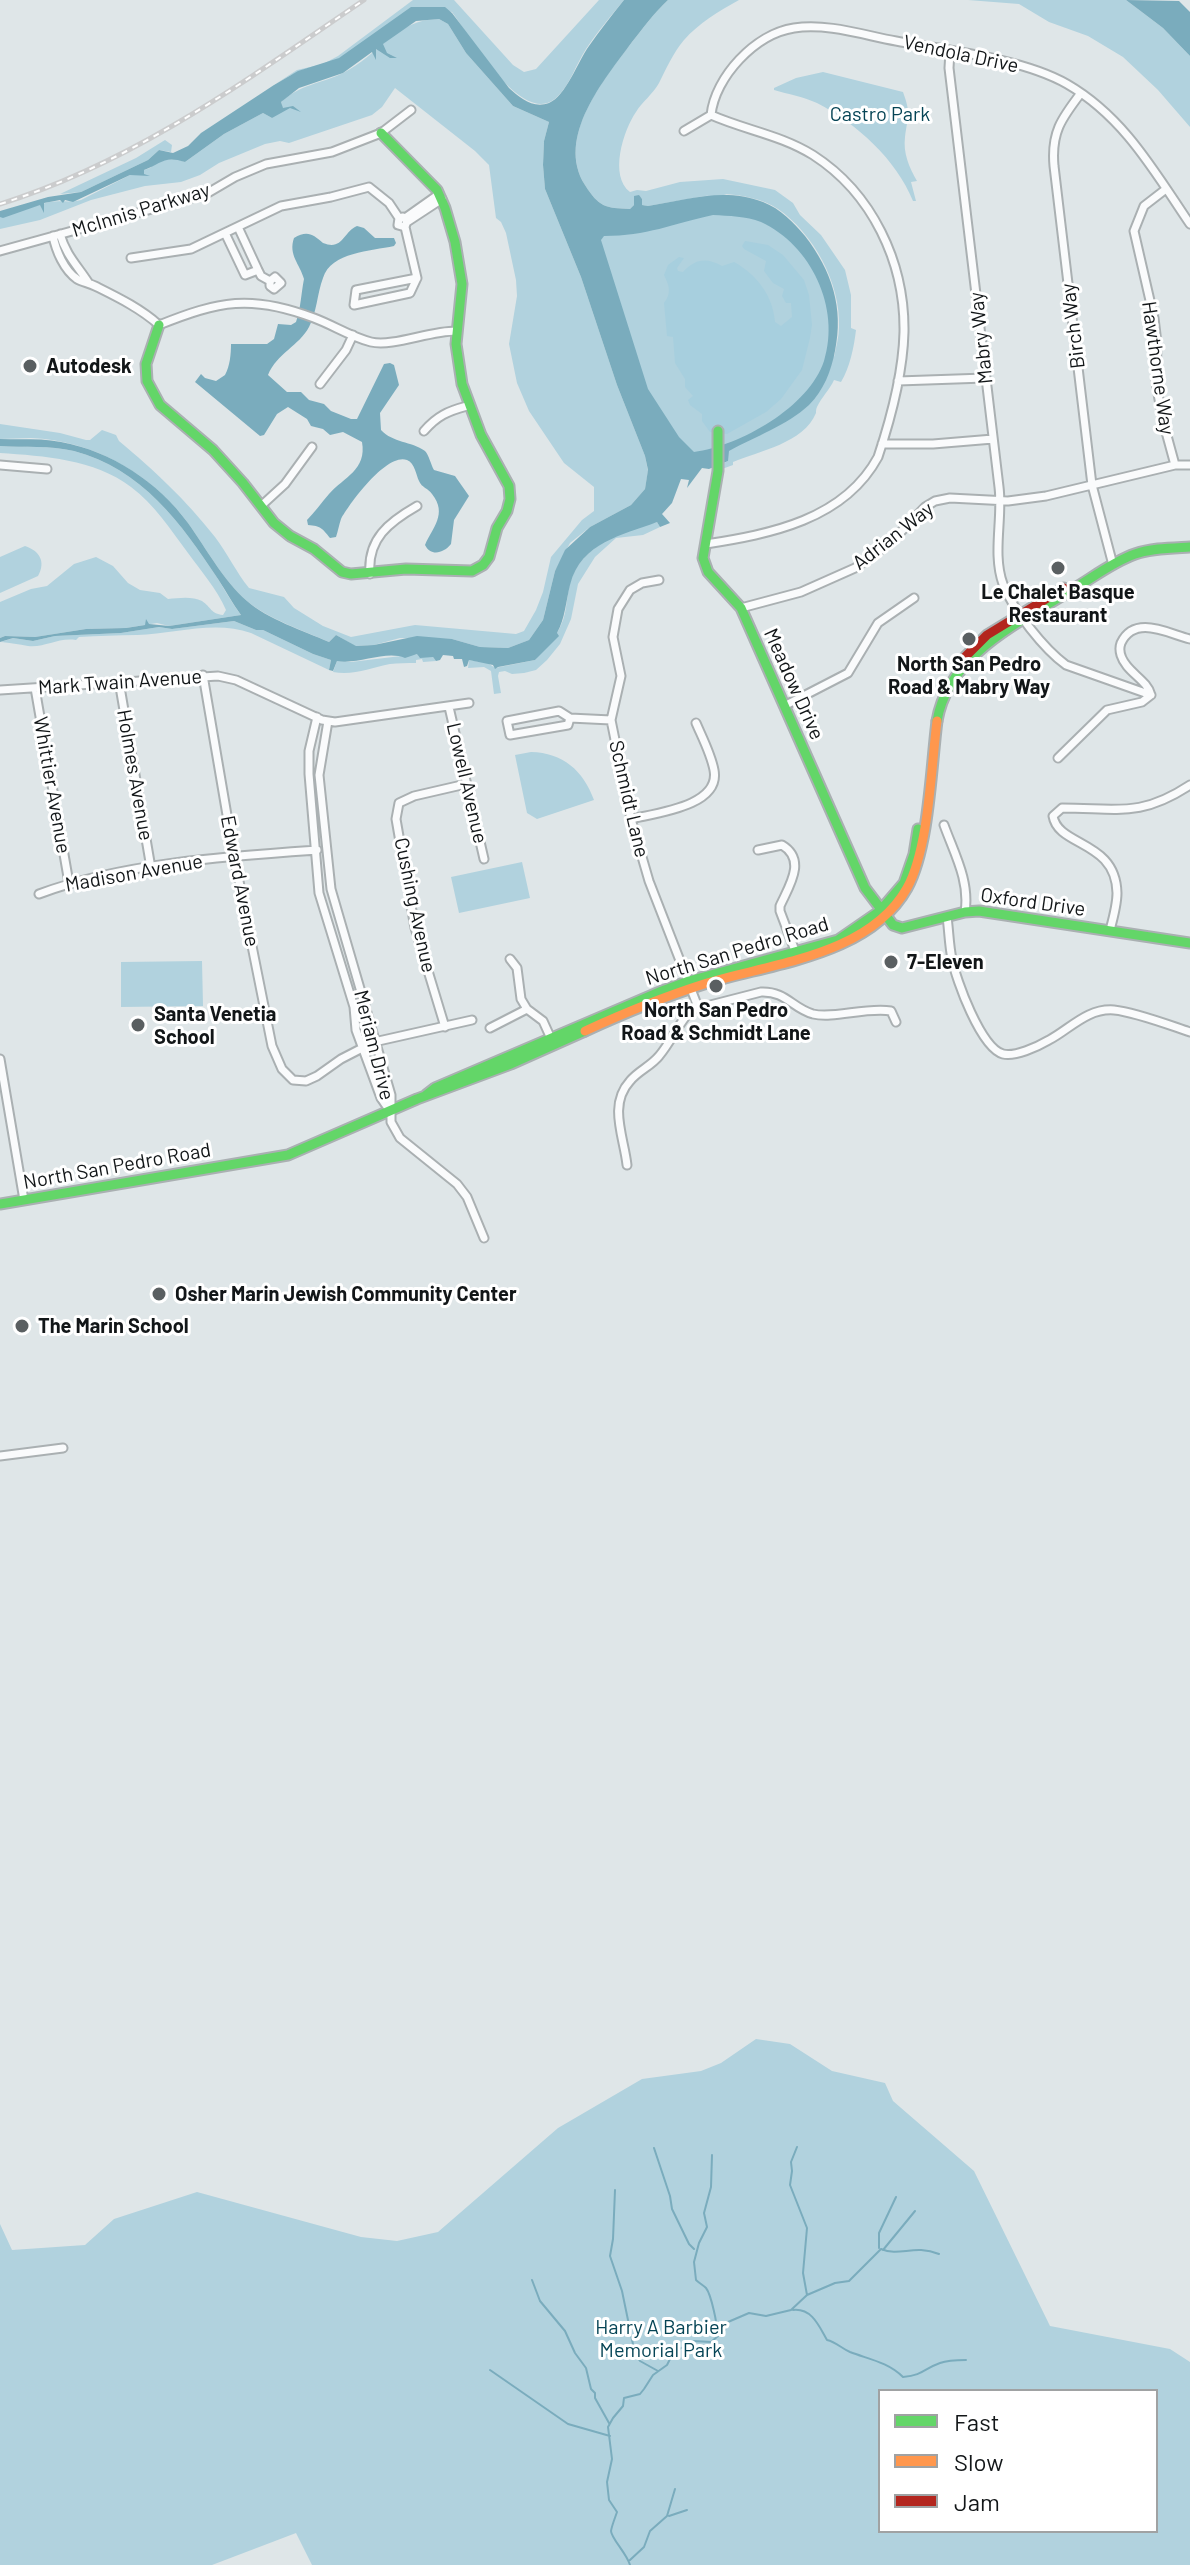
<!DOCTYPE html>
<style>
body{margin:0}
#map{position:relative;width:1190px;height:2565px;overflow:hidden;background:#dfe6e8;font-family:Barlow,sans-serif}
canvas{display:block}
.legend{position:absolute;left:878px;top:2389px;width:280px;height:144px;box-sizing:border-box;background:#fff;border:2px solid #a0a2a3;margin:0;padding:10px 14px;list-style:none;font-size:24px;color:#121618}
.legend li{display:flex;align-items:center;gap:16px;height:40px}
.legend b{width:40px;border:2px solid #a0a2a3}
</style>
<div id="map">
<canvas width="1190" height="2565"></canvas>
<ul class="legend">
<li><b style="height:10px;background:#63d668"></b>Fast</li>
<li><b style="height:10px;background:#ff974d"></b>Slow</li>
<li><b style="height:10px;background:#b3261e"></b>Jam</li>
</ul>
</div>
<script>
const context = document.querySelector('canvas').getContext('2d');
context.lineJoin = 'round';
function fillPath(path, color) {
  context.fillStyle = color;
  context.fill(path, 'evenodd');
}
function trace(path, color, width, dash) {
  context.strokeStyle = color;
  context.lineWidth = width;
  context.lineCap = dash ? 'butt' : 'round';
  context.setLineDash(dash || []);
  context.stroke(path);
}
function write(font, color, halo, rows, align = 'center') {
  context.font = font + ' Barlow,sans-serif';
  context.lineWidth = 6;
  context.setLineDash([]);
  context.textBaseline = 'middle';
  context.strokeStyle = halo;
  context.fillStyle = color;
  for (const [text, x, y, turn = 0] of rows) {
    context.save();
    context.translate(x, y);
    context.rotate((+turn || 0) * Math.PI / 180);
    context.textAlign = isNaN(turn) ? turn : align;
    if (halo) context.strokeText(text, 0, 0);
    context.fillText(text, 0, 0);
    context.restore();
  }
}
const green = new Path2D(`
 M413,0H454L513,65L524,72L536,69L599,0H624C611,16 597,32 586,49C576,64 570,85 557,97C523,130 469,35 452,12C414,0 369,43 338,59C325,66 309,66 296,73C288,76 281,81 274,85L297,70L323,64L338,56Z
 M668,0H739C719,11 699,23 684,40C673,53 666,69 659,83C653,94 642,102 636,112C623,131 609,176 630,192L637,190L646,191L680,182L723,179L775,190L793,203L800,215L821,235L845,270L851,295V328L856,330C854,347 850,367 841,382L834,380C830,389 821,398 817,407C816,409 816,411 816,413C804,443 759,451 733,462V465L722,469V464L728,461V452L674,466L606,332L593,220L711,195L648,206L642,205V199L638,196H634L635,204L630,209C605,208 599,207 585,185C555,137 605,78 632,42C644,27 654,13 668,0ZM724,194C742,195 763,199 778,209C813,233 841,283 839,327C839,337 836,347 834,357L831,290L788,219Z
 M968,0H1126L1163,28L1190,56V127L1158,90L1123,57L1088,36L1049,22L1019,4Z
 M439,19L448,24L466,53L513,106L549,122L544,141L543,165L545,189L581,277L617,385L645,456L648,471L645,489L631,505L590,527L570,543L555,571L543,620L529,640L508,648L480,647L452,639L400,638L374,645L355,646L336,635L329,642C305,631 268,619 247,601C223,580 206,548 188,523C152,474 92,440 31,438C21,438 10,439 0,439V424L60,433L86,440H90L102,430L116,435L119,441C156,472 185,499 215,537C228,554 236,572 249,588L284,597L294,608L323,626L351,637L415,625L516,634L524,631L536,610L543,592L551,557L582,520L594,511V487L564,463L529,411L517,383L509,344L517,296L516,280L506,233L501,222L496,218L489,165L475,151L395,88L382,107L372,115L289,143L280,141L265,144L219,163L200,175L181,182L145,186L91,200L40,220L0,229V217C16,213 33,206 49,202C60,200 70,203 81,200L130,175L150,168L159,160L177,159L185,162L224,134L263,113L272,118L282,107L281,102C301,84 320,84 343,73C378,56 396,19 439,19Z
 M823,72L903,92C911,114 908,115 905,137C903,153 909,167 917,181L911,182L916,201H913C896,159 857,124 817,103C804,97 788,94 774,90V88L796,78Z
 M165,140L172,145L171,152L159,150L148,160L81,192L60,194L136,158Z
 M0,446C25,448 49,445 74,451C141,468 182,524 218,579C226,592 232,603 241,615L169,626L157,623L126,628L86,629L35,637L5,636L0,638V602L31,589L47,586L74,564L96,557L113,566L128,583L140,590L160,593L168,599C179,598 192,596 202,601C211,607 211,614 223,615L226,610C217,589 201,571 188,553C171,530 154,504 131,487C94,459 44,456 0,453Z
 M657,522L660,527L643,535L616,538L595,557L578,584L571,619L560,644L547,660L536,670L524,673L512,674L505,671L499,672L498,676L501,693L494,694L491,671L484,667L468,668L469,660L488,663L495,668L535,660C543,649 556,638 561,625C568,611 566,592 572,577C585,545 625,528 657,522Z
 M25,546C40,551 46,562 38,576L0,593V557Z
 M234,621L256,630H263L313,654L331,660L329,670L251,633C215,620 174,634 137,635C117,635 99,636 79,637L76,640C58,637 45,648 28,646C19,644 10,643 1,642L13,638L33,641L55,636L121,633L159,627L172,629Z
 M418,654L419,657H433L436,661L423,662L422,659L416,660V663C407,663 398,663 390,664C370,668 353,676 333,672L337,661L351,662Z
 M531,752C563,753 583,770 594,800L537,819L527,813L515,755Z
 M522,862L530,898L459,913L451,877Z
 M202,961L203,1006L121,1007V962Z
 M756,2039L790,2044L832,2071L885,2083L893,2101L974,2171L1050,2326L1170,2349L1190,2362V2565H312L296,2533L212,2565H0V2224L12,2250L85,2245L114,2219L197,2192L361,2237L397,2241L438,2232L558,2128L642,2079L701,2071L721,2063ZM1156,2391V2531H880V2391Z`);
const forest = new Path2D(`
 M745,241L768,245L783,255L804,280L809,295L812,325L810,338L802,370L781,399L766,412L727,434L710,432L702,421V414L690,405L688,400L693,396L685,387V379L675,363L673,337L667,336L664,303C672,293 669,285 664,275L668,265L679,257L684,258L677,268L678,271L683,272C695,259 706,257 722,266L734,262C756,274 773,295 775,322L781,326L792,317L791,303H786L782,296L784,289L773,283L764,271L766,261L744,249L742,246Z`);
const water = new Path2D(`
 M624,0H668C654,13 644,27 632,42C605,79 555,137 585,185C599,207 605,208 630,209L634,205V196L639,195L642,199V205L648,206C688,200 723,187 763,202C781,209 793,222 805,236C832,271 844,308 835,351C831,371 824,390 809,405C786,426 756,436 729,451L728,461L709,469L702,468L687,488L689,480L681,479L672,503L662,514L670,523L660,527L657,522C623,535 581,542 570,585C566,601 565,619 557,633L559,636L535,660L498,667L495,669L493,665L469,660L467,666L464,667L462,659H454L453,656L443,655L440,660L436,661L433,657L420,658L417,654L405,658C386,650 358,665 337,661L333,671L329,670L331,660L313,654L263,630H256L234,621L172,629L159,627L121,633L55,636L33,641L13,638L0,642V638L5,636L35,637L86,629L126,628L145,625L146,619L149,624L169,626L241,615C232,603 226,591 218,579C182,524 141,468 74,451C49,445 25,448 0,446V439C21,440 41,438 61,442C111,451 158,482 188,523C206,548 223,580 247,601C267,619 304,631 329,642L336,635L356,646L374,645L417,636L452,639L480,647L508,648L529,640L543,620L555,571L565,550L590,527L631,505L645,489L648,470L645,456L617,385L581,277L545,189L543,165L544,141L549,122L513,106L466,53L448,24L439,19L416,21L383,44L387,53L397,58H390L376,49V60L372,52L343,73L299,88L281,102L283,108L293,106L301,112L290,108L272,118L263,113L224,134L185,162C164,155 161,164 144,170V174L150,176L130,175L73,202L65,200L63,203L60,200L44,203V213L40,205L3,218L0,217V211L48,197L81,192L148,160L159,150L173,153L188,146L201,133L274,85L298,71L339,58L411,7H445L452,13L509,88C520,98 533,109 549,103C566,96 578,61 589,46C600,30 612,15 624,0ZM713,215C729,216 746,216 761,222C811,245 841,308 824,361C809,407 740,446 694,452L679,437L648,389L601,240L604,236C647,236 672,224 713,215Z
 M1126,0L1179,1L1190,12V56L1163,28Z
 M357,226L364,228L375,238H394L396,243L394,246C371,251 331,252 323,278C317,294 317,312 309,327C299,346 277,353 268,375L287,392H301L309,400L324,404L331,411L351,419H357L384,364L390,363L394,365L399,385L380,413L381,430C393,443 411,441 425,451C429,455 431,465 434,470L455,476L469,496L454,520L451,544C444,553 431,557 425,545C432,528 448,514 432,494C428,488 422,488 419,481C416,475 415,463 407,460C387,452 349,504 341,519C339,525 338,531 336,537L330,538C322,528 321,526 308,525L307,520C315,512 321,503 329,494C344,477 367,470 362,442L343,432L330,435L323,429L311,426L307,419L288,407L277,414L264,435L260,436L195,382L201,374L205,378L216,381L225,375C230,366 231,354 231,344H267L274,339L278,324L291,325L296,322C301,307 301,294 304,279C300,264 288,255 294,238C307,230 313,234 323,243C343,251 343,232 357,226Z`);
const stream = new Path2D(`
 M797,2147L791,2162L792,2171L790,2185L807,2228L803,2273L807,2295
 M654,2148L670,2196L672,2209L689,2244L694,2249
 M712,2155L711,2187L704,2213L707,2227L699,2243L694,2262L696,2280C699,2283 703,2285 706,2288C711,2294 718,2326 717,2334
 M615,2190L613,2239L610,2256L622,2291L635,2354L640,2361L658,2371
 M879,2248V2233L896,2197
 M883,2250L915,2211
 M532,2280L540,2301L565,2331L575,2353L586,2368L591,2389L595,2393V2398L609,2423
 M793,2310C812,2308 819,2326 827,2340C836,2342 841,2348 850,2352C868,2359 888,2362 903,2377C924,2375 923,2369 940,2363C948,2360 957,2360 966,2360
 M490,2370L568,2424L610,2436
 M669,2516L687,2510
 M630,2560L644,2547L650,2531L667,2516L675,2489
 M630,2565C627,2554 611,2538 611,2531C612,2525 615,2518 617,2512L609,2500L607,2482L612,2459L608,2427L613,2418L623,2406L624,2398L640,2394L644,2389L653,2375L667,2365L673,2353L693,2341L711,2342L725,2330L728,2322L749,2313L766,2316L791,2310L807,2295L835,2283L849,2281L881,2249C900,2257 914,2244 939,2254`);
const street = new Path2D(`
 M950,51L949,68C967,208 981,347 999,487C1003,518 992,554 1003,584C1013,610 1044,649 1066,665L1151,695
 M1081,93C1061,119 1051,133 1054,166L1092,485L1113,565
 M684,131L711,115C715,77 755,34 794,28C828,23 863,35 896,41C946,50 1024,59 1067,84C1124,117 1154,171 1190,224
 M1166,189L1144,206L1134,231L1154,318L1157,343L1156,383L1163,421L1175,465
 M405,218L439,194
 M407,222L442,199
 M238,227L258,270L261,276L270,281V286L274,289L281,283L275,277L270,281
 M405,227L398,225L399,218L403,217L407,221L405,227L417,278L410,293L354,305L356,290L417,278
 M225,233L245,275L258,270
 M60,234C66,255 77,265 88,282
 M53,236C56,251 64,270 77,279C82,282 89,283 95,286C117,297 140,308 159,325C219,301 251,294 314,318C333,325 351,337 371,342C393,347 429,331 456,331
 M0,251L206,194L235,177L266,164L332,152L381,133L411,110
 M131,258L191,249L281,206L331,197L369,187L389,203L399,218
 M898,381L985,378
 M320,384L346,350L353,335
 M424,431C437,416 448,411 467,406
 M882,444H933L993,439
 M0,465L47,469
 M261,506L285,484L312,447
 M706,544C770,534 844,520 878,457C891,418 903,373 904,332C905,262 872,193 813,155C781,135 745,130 711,115
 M370,574C367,539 389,522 417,506
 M659,580L642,583L630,590L618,609L613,637L621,676L611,720L631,819L649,881L698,1007
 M741,608L801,592L855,568L891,542L925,507L935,501L950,498L1008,501L1046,496L1175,465H1190
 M203,675L234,856L272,1046L282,1069L293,1080L306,1081L317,1076L341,1059L374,1042L472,1020
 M119,681L151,868
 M35,688L69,883
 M0,690L218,676L236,680L322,720L335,722L469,703
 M1151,695C1148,683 1135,676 1127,666C1122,660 1118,651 1121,643C1135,614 1169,634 1190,639
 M784,706L848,673L878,623L914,598
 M449,707L484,859
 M317,717L309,751V774L319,893L354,1007L356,1030L381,1098L390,1111
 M570,718L568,725L510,735L507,721L559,711L570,718L611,720
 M328,721L319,775L331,889L391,1095V1122L400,1138L457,1184L467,1197L484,1238
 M1058,758L1107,710L1142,702L1151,695
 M631,819C656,813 721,806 714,770C711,754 702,737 696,723
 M944,825C954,853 970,881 965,912
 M758,850L782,845C807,860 789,886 780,906V911L797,956
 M39,894C122,863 229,856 317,850
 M947,917C949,931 949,945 952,959C956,980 981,1048 1003,1054C1015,1057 1037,1047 1049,1040C1070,1029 1087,1008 1114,1010C1135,1012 1169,1025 1190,1032
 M1110,930C1113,919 1117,905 1117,893C1116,840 1058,847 1053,816L1062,808C1117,808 1140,818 1190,785
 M510,959L517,968L521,999L527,1009L543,1021L553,1043
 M445,1027L415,928L396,819L399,803L414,796L466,784
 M490,1028L527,1009
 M0,1059L24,1200
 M627,1165C624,1137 608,1105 630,1081C638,1071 651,1066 659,1056C671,1042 678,1024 691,1010L761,992C786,991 792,1008 813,1014C834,1019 865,1007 891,1011L896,1022
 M0,1456L63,1448`);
const fast = new Path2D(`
 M159,325L146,364L147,381L160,405L213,450L243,483L274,523L290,536L314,549L342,572L351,574L406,569L472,571L483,565L489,557L497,528L507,511L510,499L509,486L481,435L462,384L456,344L462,284L455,242L445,208L437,190L381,133
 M718,431V471L703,558L708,572L741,608L865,888L893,925L902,928L965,912L979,911L1190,943
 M937,721C948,655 1018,623 1070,591C1091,579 1112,562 1135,554C1152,548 1172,548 1190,547
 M426,1095L435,1088L662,991L689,981L838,940L880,911L904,883L914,854L918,829
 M0,1204L288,1155L417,1099L511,1064L585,1031`);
const slow = new Path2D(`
 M585,1031C624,1013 663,997 704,984C771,963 869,956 907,888C929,848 931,768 937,721`);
const jam = new Path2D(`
 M959,663L987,635L1064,588`);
const rail = new Path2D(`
 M0,204C135,162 248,79 364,0`);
const markers = [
 [30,366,8,"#5a5f61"],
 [1058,568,8,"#5a5f61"],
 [969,639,8,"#5a5f61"],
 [891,962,8,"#5a5f61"],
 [716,986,8,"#5a5f61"],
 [138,1025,8,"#5a5f61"],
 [159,1294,8,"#5a5f61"],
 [22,1326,8,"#5a5f61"]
];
const streetNames = [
 ["Vendola Drive",961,54,12],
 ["McInnis Parkway",141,210,-17],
 ["Birch Way",1073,326,-97],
 ["Mabry Way",981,338,-96],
 ["Hawthorne Way",1158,368,82],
 ["Adrian Way",893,536,-38],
 ["Mark Twain Avenue",120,682,-4],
 ["Meadow Drive",794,684,66],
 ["Holmes Avenue",135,775,80],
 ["Lowell Avenue",467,783,77],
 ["Whittier Avenue",52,785,80],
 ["Schmidt Lane",629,799,77],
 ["Madison Avenue",134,873,-10],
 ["Edward Avenue",240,881,79],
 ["Oxford Drive",1033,902,8],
 ["Cushing Avenue",415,905,78],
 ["North San Pedro Road",737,951,-17],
 ["Meriam Drive",374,1045,76],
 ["North San Pedro Road",117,1166,-10]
];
const parkNames = [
 ["Castro Park",880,114],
 ["Harry A Barbier",661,2327],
 ["Memorial Park",661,2350]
];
const poiNames = [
 ["Autodesk",46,366],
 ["Le Chalet Basque",1058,592,"center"],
 ["Restaurant",1058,615,"center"],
 ["North San Pedro",969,664,"center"],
 ["Road & Mabry Way",969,687,"center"],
 ["7-Eleven",907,962],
 ["North San Pedro",716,1010,"center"],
 ["Road & Schmidt Lane",716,1033,"center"],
 ["Santa Venetia",154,1014],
 ["School",154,1037],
 ["Osher Marin Jewish Community Center",175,1294],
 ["The Marin School",38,1326]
];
fillPath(green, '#b1d2de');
fillPath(forest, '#a7cfde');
fillPath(water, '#7aacbd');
trace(stream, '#7aacbd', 2);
trace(street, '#aab0b2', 11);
trace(fast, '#aab0b2', 13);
trace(slow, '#aab0b2', 13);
trace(jam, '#aab0b2', 13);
trace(street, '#fafbfc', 7);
trace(fast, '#63d668', 9);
trace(slow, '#ff974d', 9);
trace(jam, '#b3261e', 9);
trace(rail, '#cbcccd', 5);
trace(rail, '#fff', 2, [6]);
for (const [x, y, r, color] of markers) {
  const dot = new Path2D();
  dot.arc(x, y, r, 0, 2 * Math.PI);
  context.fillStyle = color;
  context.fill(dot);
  trace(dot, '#fff', 3);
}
write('20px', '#121618', '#fff', streetNames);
write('20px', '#054455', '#fff', parkNames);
write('bold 20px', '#121618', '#fff', poiNames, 'left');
</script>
